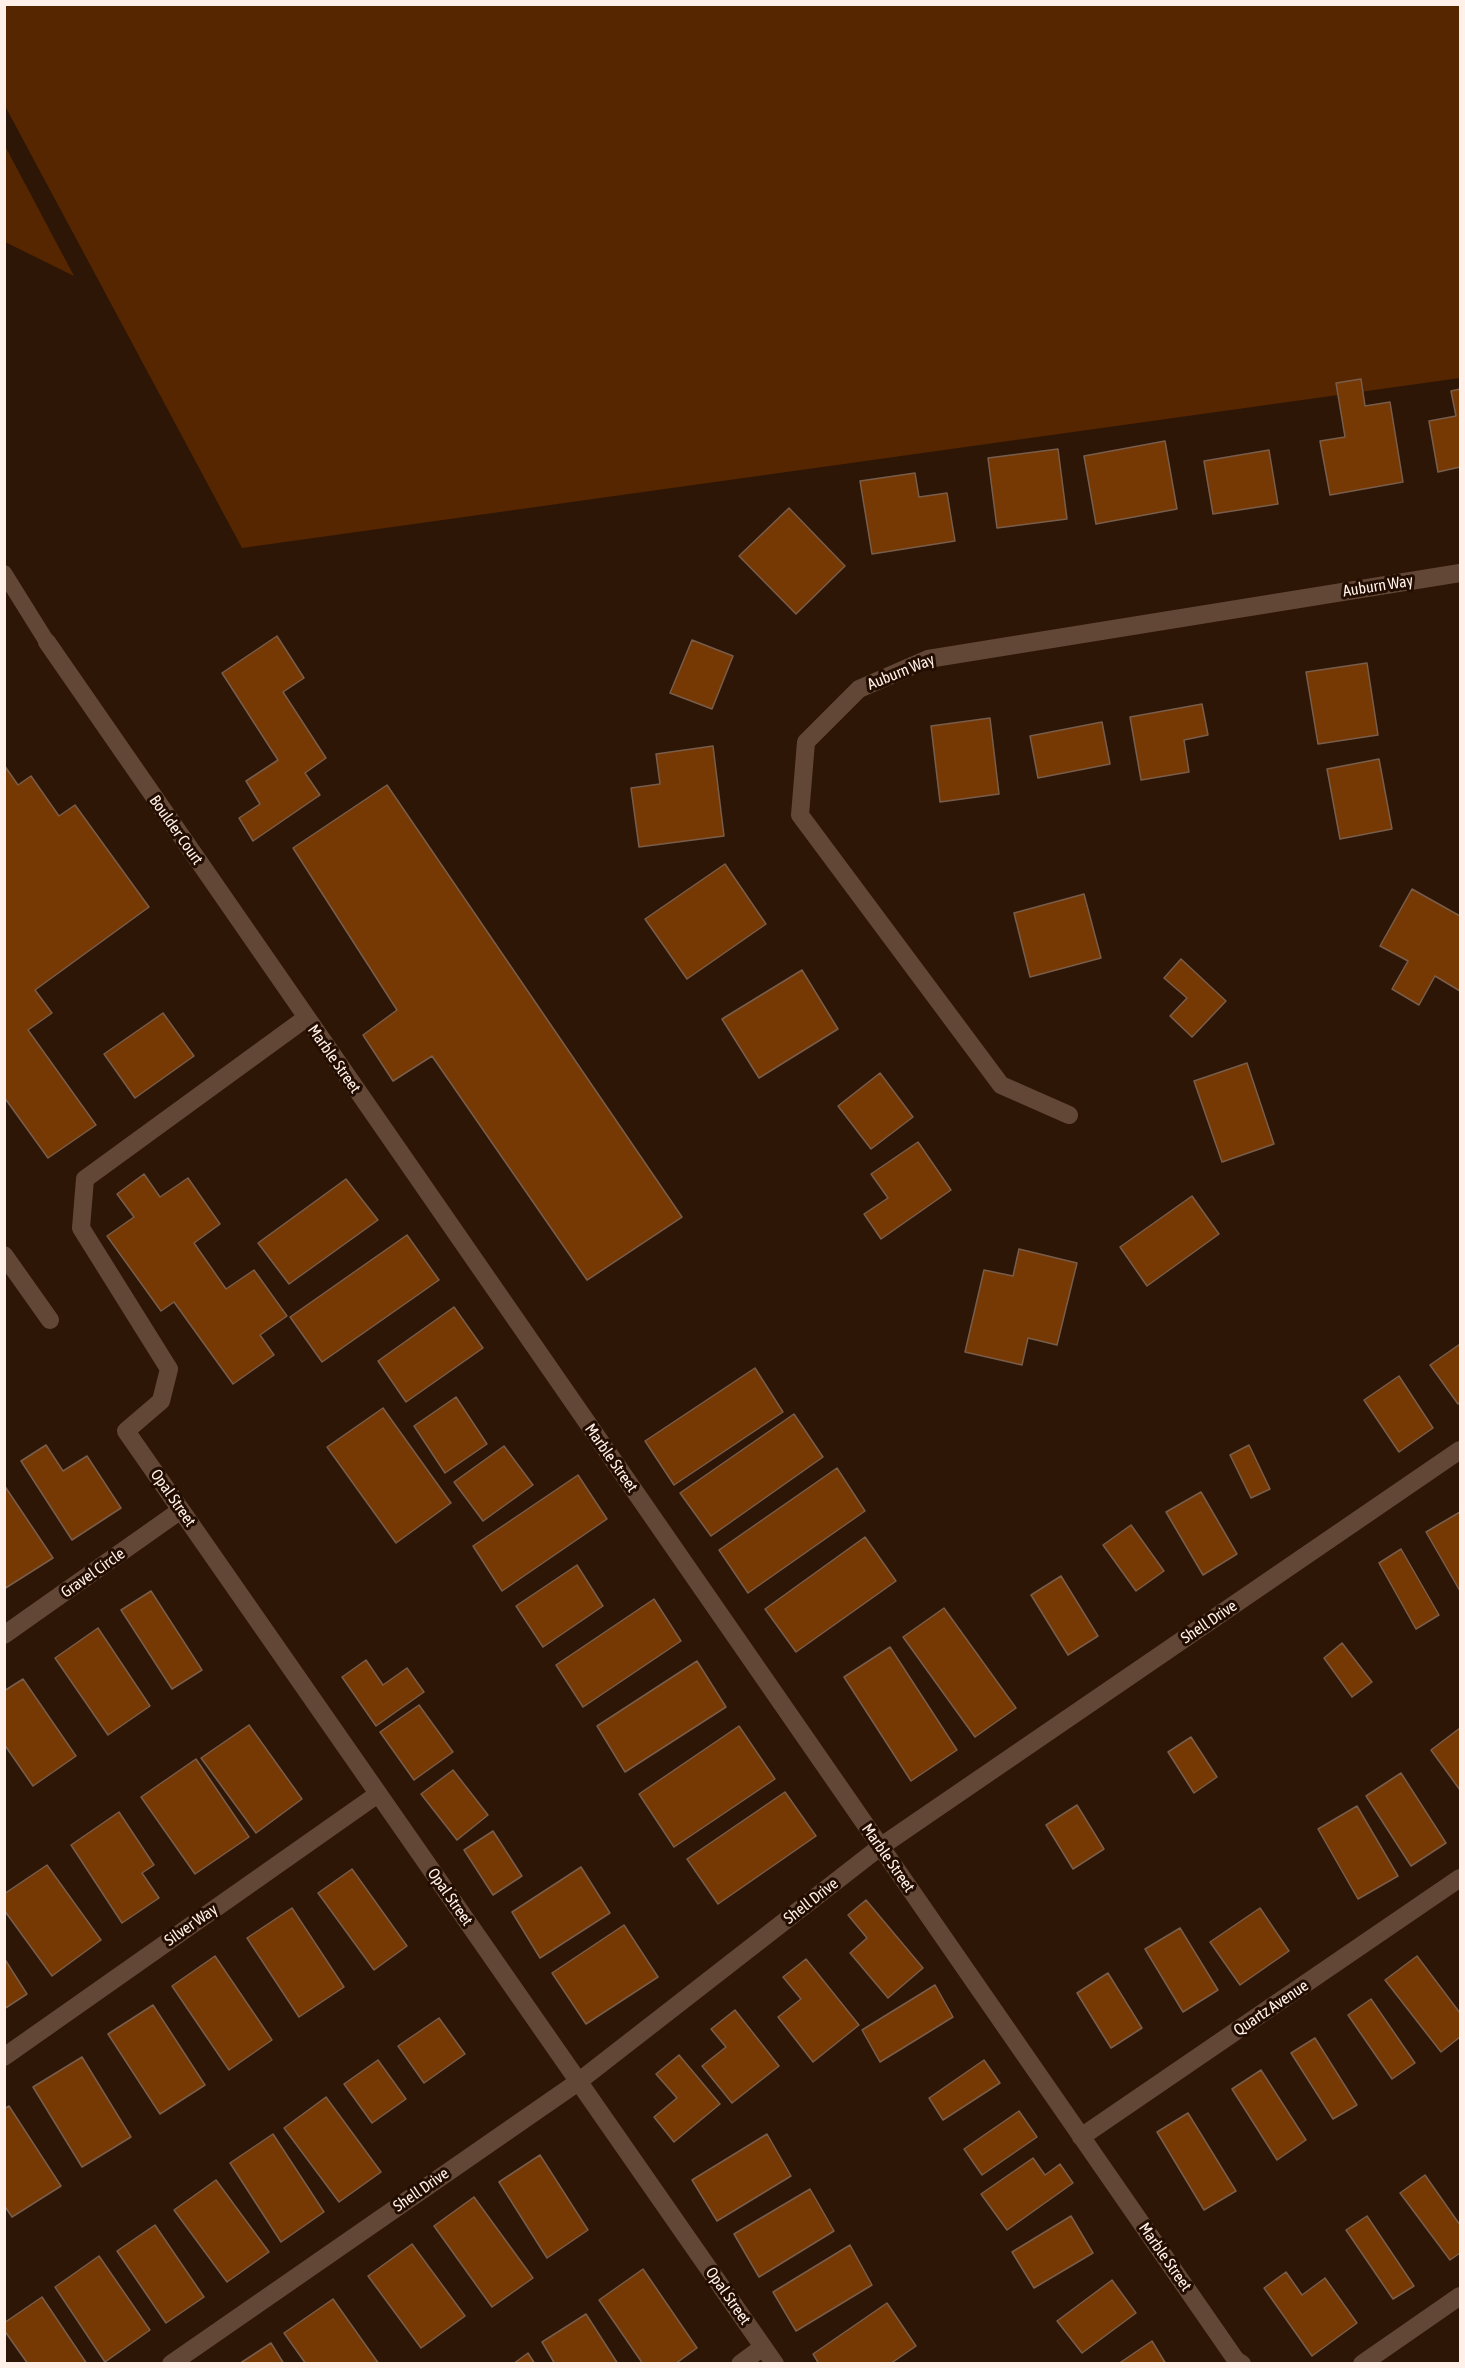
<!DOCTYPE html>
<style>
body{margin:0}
#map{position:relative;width:1465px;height:2368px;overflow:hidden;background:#2e1606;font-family:"Asap Condensed",sans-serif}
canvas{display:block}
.frame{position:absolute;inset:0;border:6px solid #fff1e9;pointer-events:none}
</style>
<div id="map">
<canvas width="1465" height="2368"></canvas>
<div class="frame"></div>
</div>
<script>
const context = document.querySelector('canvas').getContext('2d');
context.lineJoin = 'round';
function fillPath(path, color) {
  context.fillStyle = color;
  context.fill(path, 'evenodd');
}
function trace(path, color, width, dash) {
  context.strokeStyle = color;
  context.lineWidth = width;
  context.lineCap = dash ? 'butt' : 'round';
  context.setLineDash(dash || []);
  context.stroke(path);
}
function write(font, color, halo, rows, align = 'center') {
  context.font = font + ' "Asap Condensed",sans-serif';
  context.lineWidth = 6;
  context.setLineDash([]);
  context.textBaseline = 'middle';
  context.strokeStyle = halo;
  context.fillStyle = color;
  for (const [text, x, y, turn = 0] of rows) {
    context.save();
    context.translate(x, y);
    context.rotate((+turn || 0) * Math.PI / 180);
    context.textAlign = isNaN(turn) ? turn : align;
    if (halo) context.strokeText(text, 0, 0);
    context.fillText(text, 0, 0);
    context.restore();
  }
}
const green = new Path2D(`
 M4,5H1460V378L242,548L5,106Z
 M4,146H5L74,276L5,242Z`);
const building = new Path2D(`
 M1361,379L1365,406L1390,402L1403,482L1330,495L1320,441L1345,437L1336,383Z
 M1460,389V467L1438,472L1429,421L1456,416L1451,391Z
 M1165,441L1177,509L1096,524L1084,456Z
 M1058,449L1067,519L997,528L988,458Z
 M1269,450L1278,504L1213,514L1204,461Z
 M915,473L919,497L947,493L955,541L872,554L860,481Z
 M789,508L845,566L796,614L739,556Z
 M277,636L304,678L283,692L326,758L305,773L320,795L253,841L239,818L260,804L246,781L278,760L222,673Z
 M692,640L733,656L712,709L670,693Z
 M1367,663L1378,735L1318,744L1306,672Z
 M1202,704L1208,735L1184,740L1189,772L1141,780L1130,717Z
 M990,718L999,794L940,802L931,726Z
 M1102,722L1110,764L1038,778L1030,736Z
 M713,746L724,836L639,847L631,788L660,784L656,754Z
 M1379,759L1392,829L1340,839L1327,769Z
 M4,765L18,785L31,776L59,816L75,805L149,907L35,990L52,1013L28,1030L96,1125L48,1158L4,1097Z
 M387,785L682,1217L587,1280L432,1056L393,1081L363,1035L397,1010L293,848Z
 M725,864L766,924L687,979L645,919Z
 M1412,889L1460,916V991L1435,976L1419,1005L1392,989L1408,961L1380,946Z
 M1084,894L1101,958L1030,977L1014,913Z
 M1181,959L1226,1001L1192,1037L1170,1016L1187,998L1164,978Z
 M802,970L838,1029L759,1078L722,1019Z
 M163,1013L194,1056L135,1098L104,1054Z
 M1247,1063L1274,1144L1222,1162L1194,1081Z
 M880,1073L913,1117L871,1149L838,1106Z
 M918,1142L951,1190L881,1239L864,1214L888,1198L871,1174Z
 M144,1174L160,1197L188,1178L220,1224L194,1243L226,1289L254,1270L287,1316L260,1335L274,1355L233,1384L174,1302L161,1311L107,1236L134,1217L117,1194Z
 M346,1179L378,1220L289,1284L258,1243Z
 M1192,1196L1219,1234L1147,1286L1120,1247Z
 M407,1235L439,1280L322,1362L290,1317Z
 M1019,1249L1077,1263L1057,1345L1028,1338L1022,1365L965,1352L984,1270L1013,1276Z
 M454,1307L483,1348L406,1402L378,1361Z
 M1460,1344V1402L1458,1404L1430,1365Z
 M755,1368L783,1412L674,1485L645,1441Z
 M1399,1376L1433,1428L1399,1452L1364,1400Z
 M456,1397L487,1444L445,1473L414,1426Z
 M383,1408L451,1503L396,1543L327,1447Z
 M794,1414L823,1457L711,1536L680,1493Z
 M46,1445L63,1471L87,1456L121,1508L72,1540L21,1461Z
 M1249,1445L1270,1489L1251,1498L1230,1455Z
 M504,1446L533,1485L483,1521L454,1482Z
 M837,1468L865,1511L748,1593L719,1550Z
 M578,1475L607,1519L502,1591L473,1546Z
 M4,1485L53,1558L4,1589Z
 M1201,1492L1237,1554L1203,1575L1166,1512Z
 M1460,1512V1591L1426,1532Z
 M1131,1525L1164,1571L1136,1591L1103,1545Z
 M865,1537L896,1581L796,1652L765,1609Z
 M1401,1549L1439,1615L1416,1629L1379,1563Z
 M577,1565L603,1606L543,1647L516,1606Z
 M1061,1576L1098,1636L1068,1655L1031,1595Z
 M151,1591L202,1670L172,1689L121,1610Z
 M654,1599L681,1641L583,1707L556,1665Z
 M944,1608L1016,1708L975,1737L903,1637Z
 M98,1628L150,1706L108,1735L55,1658Z
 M1342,1643L1372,1682L1352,1697L1324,1658Z
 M890,1647L957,1750L911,1781L844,1677Z
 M366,1660L383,1685L407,1668L424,1692L376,1726L342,1677Z
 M697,1661L726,1707L625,1772L597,1726Z
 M23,1679L76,1756L33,1786L4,1744V1691Z
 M419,1705L453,1752L414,1780L380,1732Z
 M249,1725L302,1799L256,1833L201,1758Z
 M739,1726L775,1779L674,1847L639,1794Z
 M1460,1728V1790L1431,1750Z
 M1191,1737L1217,1777L1194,1793L1168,1752Z
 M196,1759L249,1837L195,1874L141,1797Z
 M453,1770L488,1815L457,1840L421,1794Z
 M1401,1773L1446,1843L1411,1866L1366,1796Z
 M785,1792L816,1836L718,1904L687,1859Z
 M1077,1805L1104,1849L1073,1869L1046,1825Z
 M1357,1806L1398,1876L1358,1899L1318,1829Z
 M119,1812L154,1865L142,1873L159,1898L122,1923L71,1845Z
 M493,1831L522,1876L493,1895L464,1850Z
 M47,1865L101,1940L52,1976L4,1910V1894Z
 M581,1867L610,1913L540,1958L512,1912Z
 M352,1869L407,1946L374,1970L318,1893Z
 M866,1900L923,1968L888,1998L850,1953L867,1938L848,1915Z
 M292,1908L344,1987L299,2017L247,1938Z
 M1260,1908L1289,1951L1240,1985L1210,1942Z
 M624,1925L658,1977L586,2024L552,1973Z
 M1180,1928L1218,1990L1183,2012L1145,1949Z
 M215,1956L272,2040L229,2070L172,1986Z
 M1417,1956L1460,2013V2037L1441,2052L1385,1980Z
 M4,1958L27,1994L4,2009Z
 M806,1959L859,2025L813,2062L778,2017L801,1999L783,1977Z
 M1108,1973L1142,2028L1111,2048L1077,1993Z
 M935,1985L953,2017L880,2062L862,2030Z
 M1371,1999L1415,2063L1392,2079L1348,2015Z
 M153,2005L205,2085L160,2114L108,2034Z
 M735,2010L779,2066L732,2103L702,2066L726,2047L711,2029Z
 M439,2018L465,2054L424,2083L398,2046Z
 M1315,2038L1357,2105L1333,2119L1291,2053Z
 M679,2055L720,2104L674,2142L654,2117L677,2098L656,2074Z
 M82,2057L131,2137L82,2167L33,2087Z
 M378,2060L406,2099L372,2123L344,2084Z
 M984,2060L1000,2083L943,2120L929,2098Z
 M1261,2070L1306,2140L1277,2160L1232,2089Z
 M326,2097L381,2172L339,2202L284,2128Z
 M9,2106L61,2186L12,2217L4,2205V2109Z
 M1019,2111L1037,2137L982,2175L964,2149Z
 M1188,2113L1236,2191L1204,2210L1157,2132Z
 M273,2134L324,2212L281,2242L230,2163Z
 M767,2134L791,2176L717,2221L692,2180Z
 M540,2155L588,2230L547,2258L499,2182Z
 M1033,2158L1045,2175L1060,2164L1073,2183L1007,2230L981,2194Z
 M1425,2175L1460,2225V2253L1450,2260L1400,2193Z
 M216,2180L269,2252L227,2282L174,2210Z
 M810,2189L834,2231L759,2277L734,2234Z
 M474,2197L533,2278L492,2307L434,2226Z
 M1071,2216L1093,2253L1034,2288L1012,2252Z
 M1367,2216L1414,2286L1393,2299L1346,2230Z
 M155,2225L204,2297L166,2323L117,2251Z
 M412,2244L465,2316L421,2348L368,2276Z
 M850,2245L872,2285L796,2331L773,2292Z
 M99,2256L150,2330L105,2362L55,2287Z
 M643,2269L697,2348L675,2364H643L599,2300Z
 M1286,2272L1302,2295L1325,2278L1357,2323L1312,2356L1264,2288Z
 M1112,2280L1136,2313L1082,2353L1057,2321Z
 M42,2297L87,2364H28L4,2330V2323Z
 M333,2299L379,2364H306L284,2333Z
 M887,2303L916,2346L890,2364H819L813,2354Z
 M586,2314L618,2364H555L542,2342Z
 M1152,2341L1166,2364H1118Z
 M271,2343L284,2364H239Z
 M528,2353L535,2364H513Z`);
const lane = new Path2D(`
 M4,573L47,642`);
const street = new Path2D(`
 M47,642L1236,2360L1242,2364
 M306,1018L85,1179L81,1228L169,1369L161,1401L126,1431L775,2364
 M1069,1115L1001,1085L800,815L806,742L859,689L928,659L1460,573
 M4,1255L50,1320
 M4,1635L181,1510
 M4,2057L378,1794
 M1081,2137L1460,1878
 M171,2364L578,2082L880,1847L1460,1450
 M740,2364L763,2347
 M1362,2364L1460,2296`);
const streetNames = [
 ["Auburn Way",1378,586,-9],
 ["Auburn Way",901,672,-22],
 ["Boulder Court",176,830,55],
 ["Marble Street",334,1059,55],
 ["Marble Street",611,1458,55],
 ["Opal Street",173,1498,55],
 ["Gravel Circle",93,1573,-35],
 ["Shell Drive",1209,1622,-34],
 ["Marble Street",888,1858,55],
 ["Opal Street",450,1897,55],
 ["Shell Drive",811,1901,-38],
 ["Silver Way",191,1925,-35],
 ["Quartz Avenue",1271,2008,-34],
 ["Shell Drive",421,2190,-35],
 ["Marble Street",1165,2257,55],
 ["Opal Street",728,2296,55]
];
fillPath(green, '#552600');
fillPath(building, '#763904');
trace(building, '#795d4b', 1.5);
trace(lane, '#624736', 16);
trace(street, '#624736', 18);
write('16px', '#fff1e9', '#230d01', streetNames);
</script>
